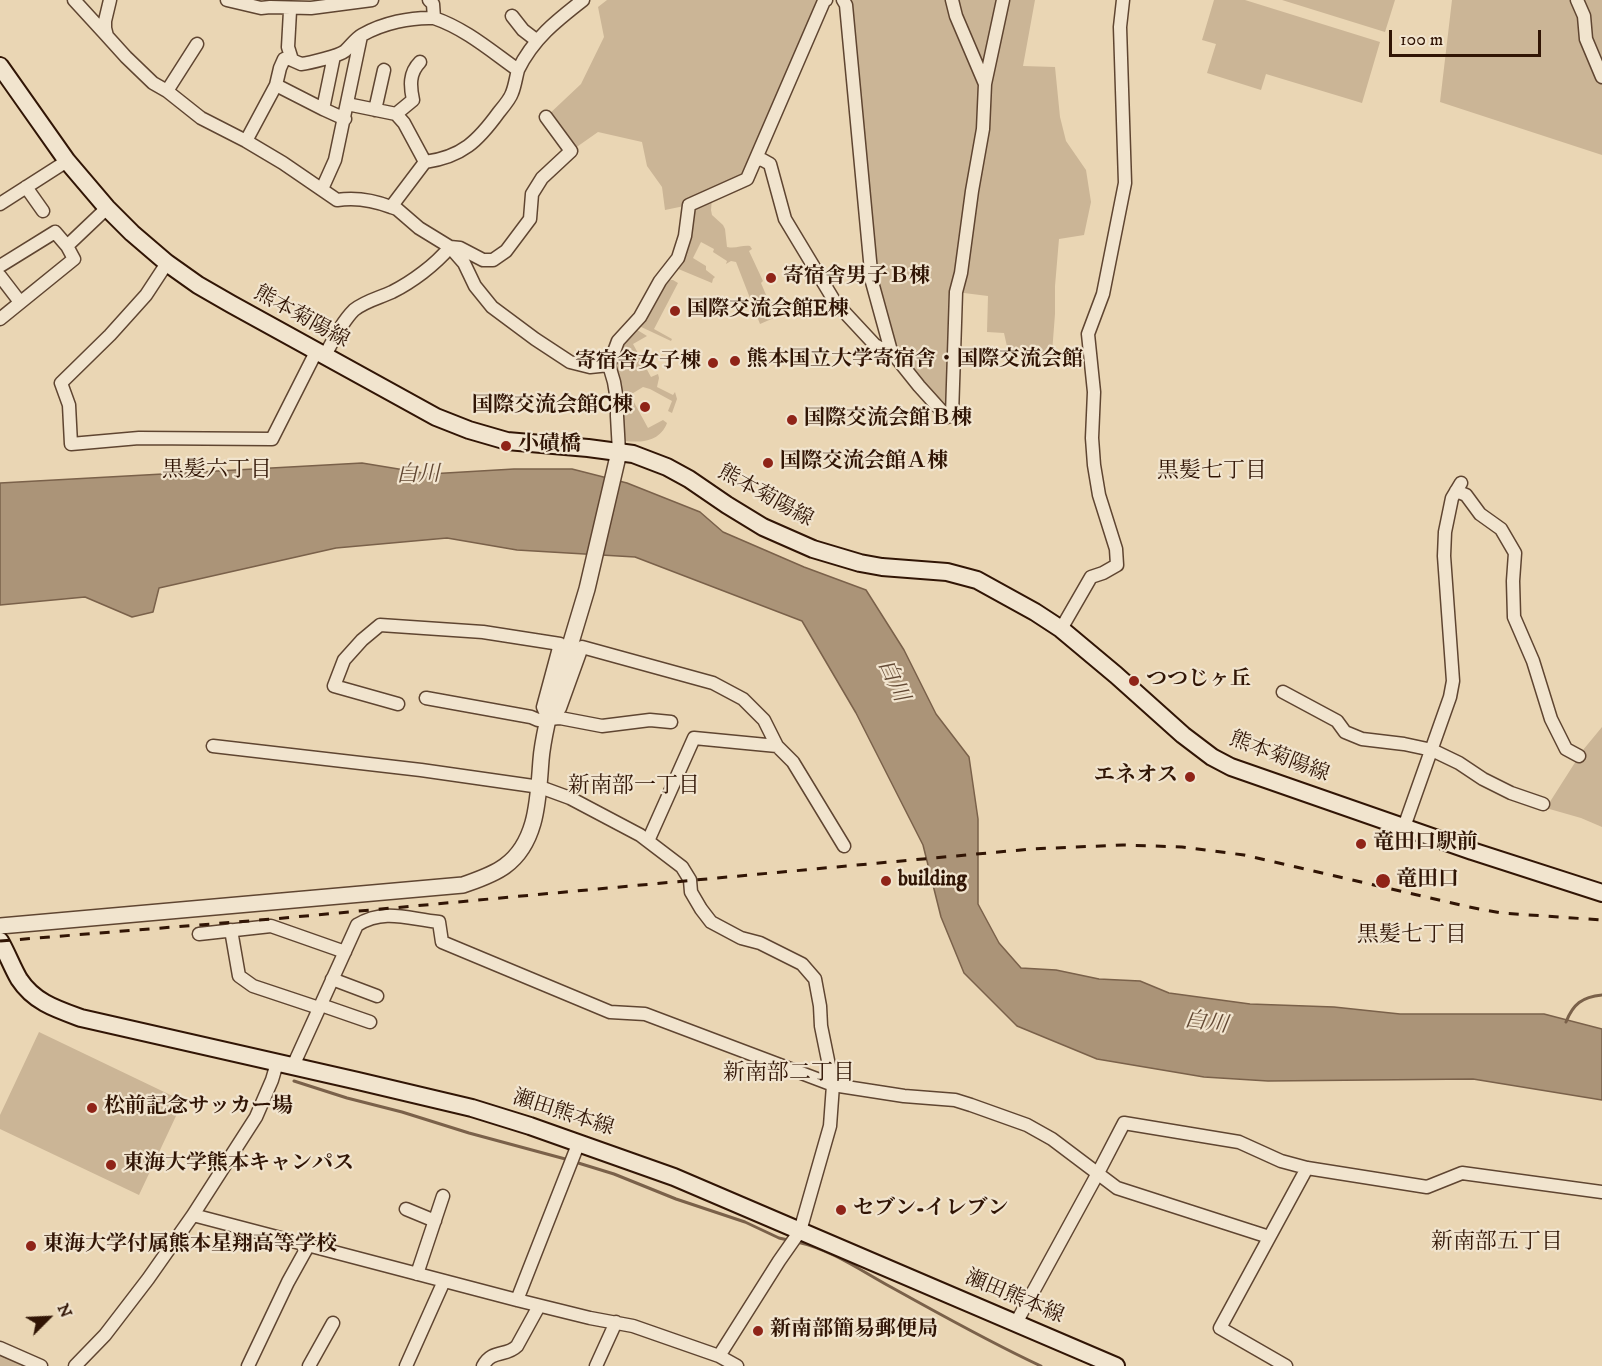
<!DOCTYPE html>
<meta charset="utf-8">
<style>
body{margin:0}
#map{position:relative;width:1602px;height:1366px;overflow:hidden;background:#ead6b4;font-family:"IM FELL DW Pica",serif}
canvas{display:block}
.north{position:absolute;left:18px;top:1288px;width:60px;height:60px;-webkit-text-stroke:4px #f1e4ce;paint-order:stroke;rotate:66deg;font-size:16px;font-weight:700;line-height:24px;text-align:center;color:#311505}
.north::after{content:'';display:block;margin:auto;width:21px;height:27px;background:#311505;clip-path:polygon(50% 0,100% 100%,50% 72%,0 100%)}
.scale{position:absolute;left:1389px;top:30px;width:152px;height:27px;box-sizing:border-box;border:3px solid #311505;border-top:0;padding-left:8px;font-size:18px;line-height:21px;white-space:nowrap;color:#311505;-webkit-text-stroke:4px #f1e4ce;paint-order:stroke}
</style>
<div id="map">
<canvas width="1602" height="1366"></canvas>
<div class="north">N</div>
<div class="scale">100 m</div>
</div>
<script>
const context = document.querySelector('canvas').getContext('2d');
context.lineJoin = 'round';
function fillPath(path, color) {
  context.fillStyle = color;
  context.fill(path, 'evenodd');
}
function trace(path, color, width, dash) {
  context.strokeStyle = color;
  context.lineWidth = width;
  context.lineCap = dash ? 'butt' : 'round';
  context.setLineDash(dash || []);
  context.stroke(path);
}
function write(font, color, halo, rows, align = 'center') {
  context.font = font + ' "IM FELL DW Pica","Noto Serif JP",serif';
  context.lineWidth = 4.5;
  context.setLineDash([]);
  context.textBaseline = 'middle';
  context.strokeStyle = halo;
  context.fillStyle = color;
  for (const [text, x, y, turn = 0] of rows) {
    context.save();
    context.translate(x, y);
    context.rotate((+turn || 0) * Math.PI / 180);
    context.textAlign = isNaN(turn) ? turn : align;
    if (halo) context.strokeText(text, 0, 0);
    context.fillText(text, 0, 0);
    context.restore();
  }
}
const green = new Path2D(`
 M607,0H826L747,179L689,205L665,210L662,187L647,166L642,142L598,132L571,151L546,117L581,84L604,37L598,7Z
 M851,0H1035L1023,66L1055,67L1060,117L1066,141L1086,170L1091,202L1084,235L1059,239L1055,286V314L1052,353L1030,354L1008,351L1004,333L987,332L988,296L956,292L948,353L946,404L933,392L917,373L896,344L878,283L853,9Z
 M1214,0H1245L1380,42L1362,103L1266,74L1261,90L1207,73L1216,44L1202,40Z
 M1282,0H1395L1385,32Z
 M1452,0H1602V155L1440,102Z
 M712,199L711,210L712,215L723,225L725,229L727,247C736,249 742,245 750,246L752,249L749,251L763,281L761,283L769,302L772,301L777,313L782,311L783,314L760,324L736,262L731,261L726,264L727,261L713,252L714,249L701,242L693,258L706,266V270L715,277L713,279L712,283L676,268L694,211L702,204Z
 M669,280H673L678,283L654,329L672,339L671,341L637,325L664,282Z
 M634,328L647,336L633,344L651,377L658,374L659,378L657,387L673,395L675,392L677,399L672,413L668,411L672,401L650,389L643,387L630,395L648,428L663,420L667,423C659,444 637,443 618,440L614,364L617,352Z
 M1602,727V827L1581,818L1546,808L1583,750Z
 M39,1032L183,1101L139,1195L0,1129V1115Z
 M0,1354L28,1366H0Z`);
const water = new Path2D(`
 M362,463L429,474L514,469H572L627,483L700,512L723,532L804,567L866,590L904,650L936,714L969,757L978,819V904L999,943L1021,968L1056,970L1099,979L1140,981L1169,993L1250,1004L1334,1007L1400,1014H1544L1602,1029V1100L1473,1079L1268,1081L1204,1077L1097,1059L1017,1026L964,973L941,917L923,845L856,713L802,621L635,557L517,550L447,538L336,548L159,588L153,612L132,617L85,597L0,605V483Z`);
const stream = new Path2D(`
 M1566,1022C1573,1004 1582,997 1602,995
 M294,1081L347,1098L402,1112L469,1133L569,1160
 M575,1162L614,1174L676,1199L745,1222L779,1238L788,1240
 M797,1242C830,1249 860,1270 889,1286C940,1314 989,1342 1041,1366`);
const minor = new Path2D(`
 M74,0L107,36
 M110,0L105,21V28L107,36L126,57L153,83L167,91L201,118L246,141L283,163L337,200C356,197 373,200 391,207L425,162C462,157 478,141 499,112C504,106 510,99 512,93C515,86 516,77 518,70C491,51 466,29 434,18L433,4L429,0
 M227,0L261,8L270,7L311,8L372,0
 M843,0L846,5L872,282L891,351L919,386L947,417L952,415L956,292L961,273L972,191L983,129L985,84L1003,0
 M952,0L956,16L985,84
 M1577,0L1584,16L1586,39L1602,77
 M293,8L290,11L288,47L292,60L301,64C309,63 339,56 345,51C351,46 355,39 362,35C383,23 411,17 434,18
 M512,16L523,30L536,40
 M292,60L287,58L284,59L280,68L276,85L323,109L334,56
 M518,70C533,39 556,21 583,0
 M167,91L197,44
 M347,104L396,114L404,123L425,162
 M323,109L345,119
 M375,110L384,70
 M396,114L413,100C410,86 409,73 420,62
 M246,141L276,85
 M755,161L761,159L770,164L785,219L835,302L875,345L896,357
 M26,187L43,211
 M322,189L335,160L361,36
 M0,204L67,161
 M391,207L397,209L419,228L450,247L464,263L475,286L492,307L535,339L570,362L590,367L609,365
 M67,246L107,208
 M167,263L146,295L110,335L61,383L69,405L71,444L139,438L272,439L316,352
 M0,266L55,232L67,246L74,259L0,319
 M0,276L20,302
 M324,357C333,341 341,323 354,310C365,301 379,298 392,292C412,282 435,265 450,247L460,248L483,260H493L506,251L530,219L532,194L542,178L571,151L546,117
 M619,452L617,416V400L614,382L609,365L618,341L640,317L660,281L678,258L685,236L689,205L747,179L824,1L826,0
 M1456,491L1466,495L1480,514L1501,529L1515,553L1513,581L1514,617L1533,661L1551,719L1566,749L1579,756
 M1061,629L1091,577L1103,573L1117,565L1116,549L1099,495L1094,465L1092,438L1094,392L1088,334L1103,294L1125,183L1120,27L1123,0
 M1283,692L1337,721L1345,732L1362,739L1404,744L1432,750L1459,763L1483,779L1511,793L1543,804
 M426,698L531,717L538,720L560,718L602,726L650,720L671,722
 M398,704L334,686L344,660L362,640L380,625L483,632L560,644L543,707L548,719L560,708L582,647L713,683L743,699L764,720L777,746L793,762L844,846
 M213,746L421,770L540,787L570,798L640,835L682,867L690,880L691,892L701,909L711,922L741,938L760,943L802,964L815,979L820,1006L821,1026L833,1085L830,1126L800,1231L779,1261L719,1356
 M1404,827L1450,697L1453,681L1444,556L1445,532L1452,498L1461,483
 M648,841L694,738L777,746
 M231,930L239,976L253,986L319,1008
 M199,934L271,926L345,952
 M332,979L377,996
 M321,1005L370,1022
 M293,1066L357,925C385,908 408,919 439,922L442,942L610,1012L645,1014L833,1085L904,1096L955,1100L971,1105L1027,1125L1052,1139L1117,1188L1269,1237
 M406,1209L435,1221
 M193,1215L517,1300L590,1318L633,1326L719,1356L737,1366
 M417,1274L443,1196
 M517,1300L579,1142
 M1016,1323L1098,1173L1124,1123L1239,1142L1281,1161L1307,1168L1427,1187L1462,1173L1602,1192
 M0,1348L41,1366
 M75,1366L105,1335L148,1279L193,1215L256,1117L272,1080L277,1063
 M248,1366L288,1282L308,1246
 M309,1366L333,1323
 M406,1366L444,1281
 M483,1366C492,1349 506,1357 517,1346L539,1306
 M596,1366L616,1322
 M1286,1366L1220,1328L1307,1168`);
const tertiary = new Path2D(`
 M0,926L463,885C477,880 493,875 505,866C538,842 538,797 541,760C542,746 545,733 548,719L587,589L619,452`);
const secondary = new Path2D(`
 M0,66L67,161L107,208L132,233L167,263L198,285L231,304L407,401L436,417L469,430L507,441L588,448L633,454L667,467L689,479L727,505L763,527L813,549L860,563L882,567L947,572L977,580L1035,612L1061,629L1116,675L1183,735L1212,757L1231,767L1472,851L1602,893
 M0,941C7,953 12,967 19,979C34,1002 56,1009 81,1018L358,1081L472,1108L530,1126L674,1177L1116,1366`);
const rail = new Path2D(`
 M0,941L273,919L1031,849L1123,845L1182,847L1244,855L1469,907L1501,913L1602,920`);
const markers = [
 [771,278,6,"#8f2418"],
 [675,311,6,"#8f2418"],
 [735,361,6,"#8f2418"],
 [713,363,6,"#8f2418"],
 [645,407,6,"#8f2418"],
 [792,420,6,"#8f2418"],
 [506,446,6,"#8f2418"],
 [768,463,6,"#8f2418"],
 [1134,681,6,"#8f2418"],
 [1190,777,6,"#8f2418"],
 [1361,844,6,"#8f2418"],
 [886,881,6,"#8f2418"],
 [1383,881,8,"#8f2418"],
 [92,1108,6,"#8f2418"],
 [111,1165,6,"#8f2418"],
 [841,1210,6,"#8f2418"],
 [31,1246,6,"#8f2418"],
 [758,1331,6,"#8f2418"]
];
const poiNames = [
 ["寄宿舎男子Ｂ棟",783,278],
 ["国際交流会館E棟",687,311],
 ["熊本国立大学寄宿舎・国際交流会館",747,361],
 ["寄宿舎女子棟",701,363,"right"],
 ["国際交流会館C棟",633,407,"right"],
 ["国際交流会館Ｂ棟",804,420],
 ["小磧橋",518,446],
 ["国際交流会館Ａ棟",780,463],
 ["つつじヶ丘",1146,681],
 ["エネオス",1178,777,"right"],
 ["竜田口駅前",1373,844],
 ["building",898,881],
 ["竜田口",1396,881],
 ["松前記念サッカー場",104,1108],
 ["東海大学熊本キャンパス",123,1165],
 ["セブン-イレブン",853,1210],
 ["東海大学付属熊本星翔高等学校",43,1246],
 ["新南部簡易郵便局",770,1331]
];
const streetNames = [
 ["熊本菊陽線",301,318,29],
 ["熊本菊陽線",765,497,29],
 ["熊本菊陽線",1279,758,21],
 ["瀬田熊本線",563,1114,18],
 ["瀬田熊本線",1014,1298,23]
];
const neighbourhoodNames = [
 ["黒髪六丁目",217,471],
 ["黒髪七丁目",1212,472],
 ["新南部一丁目",634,787],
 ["黒髪七丁目",1412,936],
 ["新南部二丁目",789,1074],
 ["新南部五丁目",1497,1243]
];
const waterNames = [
 ["白川",418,476,-1],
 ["白川",892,681,65],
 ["白川",1206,1024,8]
];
fillPath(green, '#cbb596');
fillPath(water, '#ab9478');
trace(water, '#7a614a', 1.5);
trace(stream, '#7a614a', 3);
trace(minor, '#5f4531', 15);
trace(tertiary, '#5f4531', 18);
trace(secondary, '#311505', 20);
trace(minor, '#f1e4ce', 12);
trace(tertiary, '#f1e4ce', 15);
trace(secondary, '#f1e4ce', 16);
trace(rail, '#311505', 3, [10, 10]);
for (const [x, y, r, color] of markers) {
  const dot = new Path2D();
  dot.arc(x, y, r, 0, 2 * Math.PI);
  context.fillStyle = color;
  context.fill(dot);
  trace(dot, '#f1e4ce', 2);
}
write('bold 21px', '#311505', '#f1e4ce', poiNames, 'left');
write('21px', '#311505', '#f1e4ce', streetNames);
write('22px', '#311505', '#f1e4ce', neighbourhoodNames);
write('italic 22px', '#624833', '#f1e4ce', waterNames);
</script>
